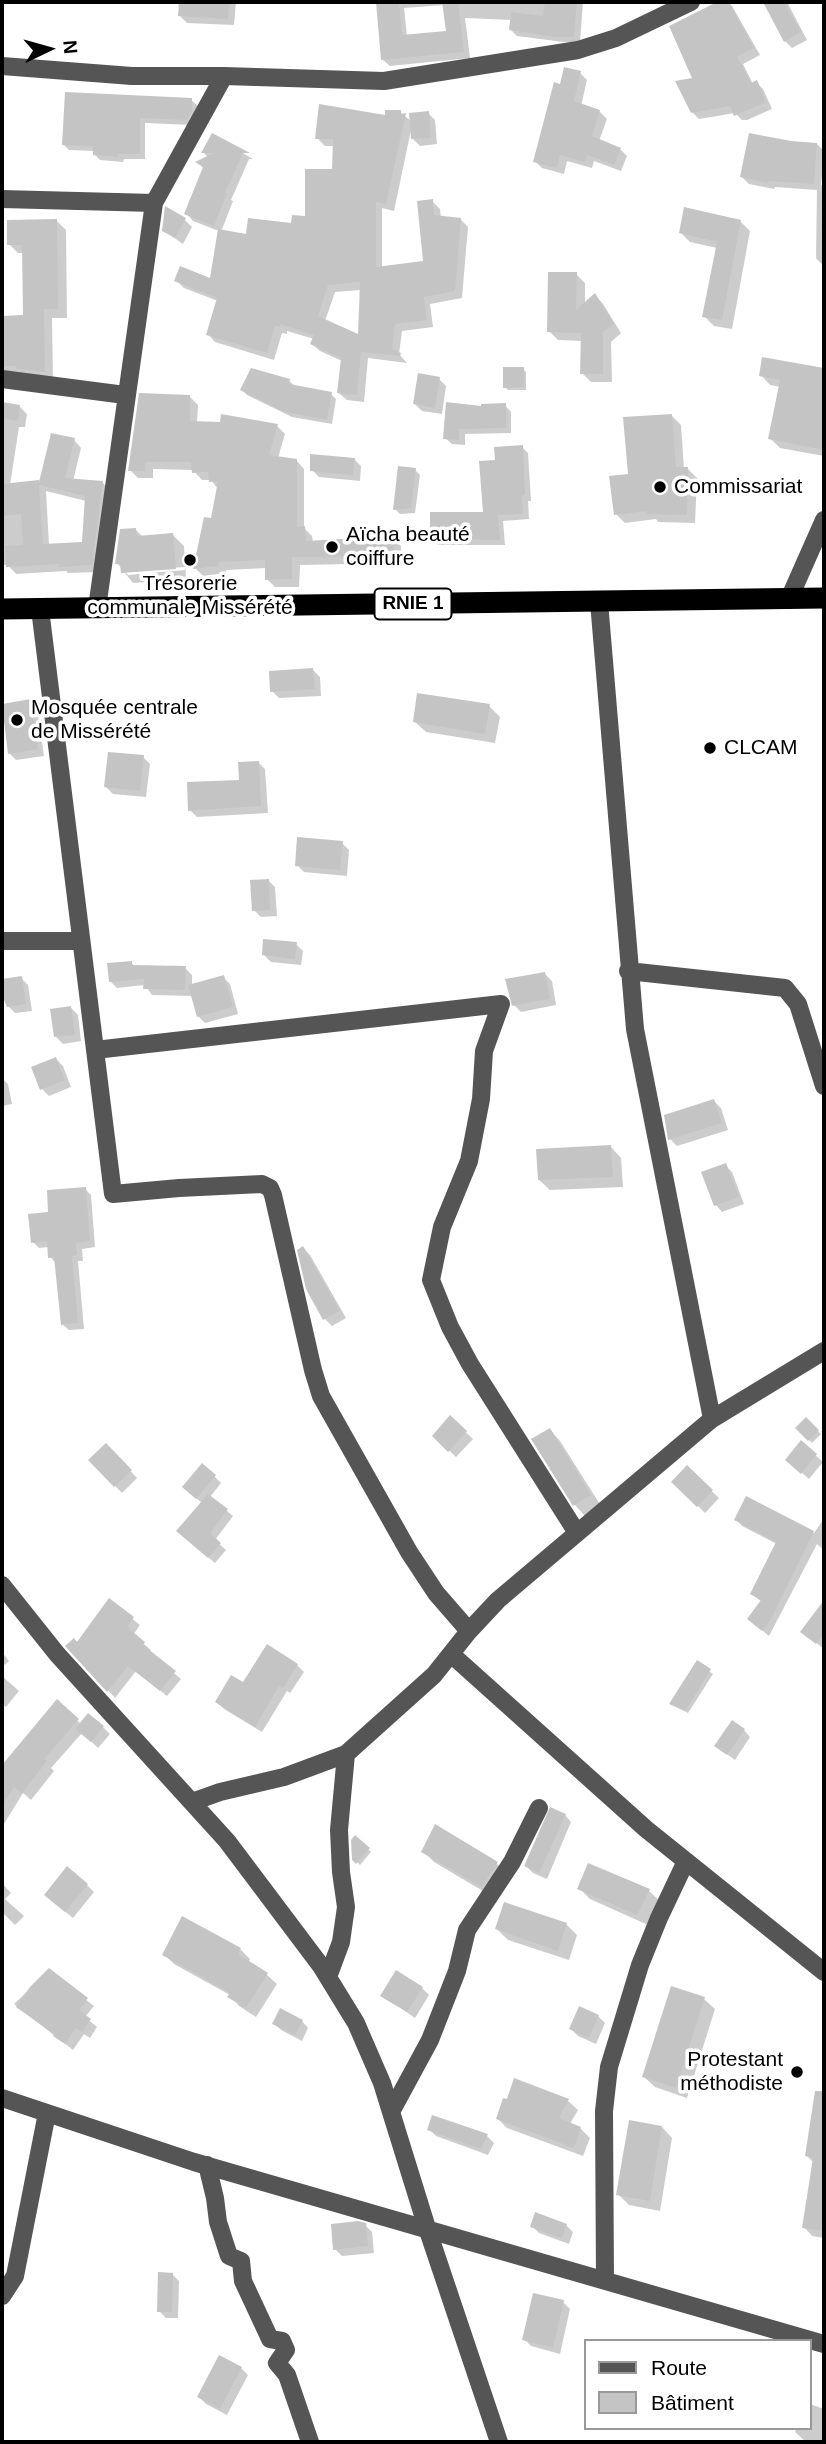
<!DOCTYPE html>
<meta charset="utf-8">
<style>
body{margin:0}
#map{position:relative;width:826px;height:2444px;overflow:hidden;background:#fff;font-family:Helvetica,sans-serif}
canvas{display:block}
.frame{position:absolute;inset:0;border:4px solid #000;pointer-events:none}
.legend{position:absolute;left:584px;top:2339px;width:228px;height:91px;box-sizing:border-box;background:#fff;border:2px solid #999;margin:0;padding:9px 12px;list-style:none;font-size:21px;color:#000}
.legend li{display:flex;align-items:center;gap:14px;height:35px}
.legend b{width:35px;border:2px solid #999}
.north{position:absolute;left:14px;top:14px;width:70px;height:70px;-webkit-text-stroke:5px #fff;paint-order:stroke;rotate:85deg;font-size:19px;font-weight:700;line-height:28px;text-align:center;color:#000}
.north::after{content:'';display:block;margin:auto;width:24px;height:32px;background:#000;clip-path:polygon(50% 0,100% 100%,50% 72%,0 100%)}
</style>
<div id="map">
<canvas width="826" height="2444"></canvas>
<div class="frame"></div>
<ul class="legend">
<li><b style="height:9px;background:#555"></b>Route</li>
<li><b style="height:19px;background:#c4c4c4"></b>Bâtiment</li>
</ul>
<div class="north">N</div>
</div>
<script>
const context = document.querySelector('canvas').getContext('2d');
context.lineJoin = 'round';
function fillPath(path, color) {
  context.fillStyle = color;
  context.fill(path, 'evenodd');
}
function trace(path, color, width, dash) {
  context.strokeStyle = color;
  context.lineWidth = width;
  context.lineCap = dash ? 'butt' : 'round';
  context.setLineDash(dash || []);
  context.stroke(path);
}
function write(font, color, halo, rows, align = 'center') {
  context.font = font + ' Helvetica,sans-serif';
  context.lineWidth = 7;
  context.setLineDash([]);
  context.textBaseline = 'middle';
  context.strokeStyle = halo;
  context.fillStyle = color;
  for (const [text, x, y, turn = 0] of rows) {
    context.save();
    context.translate(x, y);
    context.rotate((+turn || 0) * Math.PI / 180);
    context.textAlign = isNaN(turn) ? turn : align;
    if (halo) context.strokeText(text, 0, 0);
    context.fillText(text, 0, 0);
    context.restore();
  }
}
const shadow = new Path2D(`
 M181,2H236L234,25L187,23L180,16Z
 M386,2H583L580,42H563L517,36L511,30L512,20L465,18L470,58L390,66L383,60ZM444,5L448,33L407,37L404,8Z
 M720,2H728L732,6L760,55L743,64L753,84L756,82L763,89L772,109L747,120H742L735,113L699,119L692,112L694,79L671,27Z
 M765,2H787L807,40L792,48L785,41Z
 M580,73L587,80L581,106L600,112L607,119L599,141L620,149L627,156L621,171L594,161L592,168L567,161L564,174L542,168L535,161L561,86Z
 M191,100L197,105V117L192,125L145,123V159H124L123,162L100,160L94,154L95,151L69,150L63,144Z
 M400,112L411,121L428,113L435,120L437,144L420,146L413,139L411,130L394,211L382,208V268L425,262L432,201L440,209L441,218L460,219L468,227L462,298L430,304L433,327L402,331L399,354L407,363L368,358L364,402L347,400L339,393L342,361L320,351L312,344L314,339L287,331V334L282,333L274,360L215,342L208,334L218,301L184,288L176,280H211L219,231L193,221L187,214L204,169L198,162L208,158L204,153L213,136L253,159H249L231,200L233,201L221,232L248,236L293,225L307,218L334,170L335,146H325L317,138ZM361,290L360,336L325,321L335,292Z
 M791,143L817,144L824,151L821,185H824V267L816,258L817,190L775,187L774,189L749,184L742,177Z
 M166,209L185,220L192,227L183,244L163,230Z
 M57,221L66,230L67,318H52L53,381L8,375L2,368V317L25,316L24,253H18L9,244Z
 M741,222L750,231L732,329L714,326L704,316L717,248L690,242L680,232Z
 M576,274L585,283V304L595,295L603,304L621,333L611,342L612,382H591L582,373V341L558,340L549,331Z
 M764,359L824,370V456L780,448L770,438L781,387L770,385L761,375Z
 M523,369L526,372V390H508L505,387Z
 M439,379L446,386L442,414L422,411L415,404Z
 M289,381L295,386L331,394L336,399L332,424L292,417L247,395L242,390Z
 M189,396L198,405L197,423L277,426L285,434L278,458L296,460L304,469V528L312,536L313,542L393,538L401,546L402,563L300,565L299,587H275L267,579V568L226,570V573L203,576L195,568L213,521L218,489L211,480H202L193,470L153,469V478H138L130,470Z
 M2,404L20,407L27,414L25,427H19L10,485L40,484L74,440L81,448L73,481L103,483L110,491L99,572L68,573L66,571L16,574L8,565H2ZM46,491L86,501L83,543L49,546Z
 M505,405L511,412V433L465,434V445L452,444L445,438L483,408Z
 M671,415L681,425L684,469H688L697,478L695,523L658,522L656,519L625,523L616,514L630,475Z
 M522,447L528,453L531,501H528L529,519L503,521L505,545H438L431,538L485,514L497,462Z
 M354,459L361,466L360,481L319,477L312,470Z
 M415,470L420,475L415,513L400,514L395,509Z
 M136,530L143,537L173,535L184,546L186,579L133,583L117,563ZM185,567V570L128,575L125,571Z
 M313,670L320,677L321,696L279,698L272,691Z
 M30,701L37,708L44,756L16,760L9,753L2,706Z
 M489,706L500,717L495,743L426,732L415,722Z
 M143,757L150,764L146,797L113,794L106,787Z
 M258,762L265,769L268,813L197,817L190,810L240,781Z
 M342,843L349,850L347,876L304,872L297,865Z
 M268,880L275,887L277,916L261,917L254,910Z
 M296,944L303,951L301,965L271,962L264,955Z
 M131,962L135,967L185,968L192,975V986L223,977L230,984L238,1014L205,1023L198,1016L193,996L152,995L145,985L117,988L110,981Z
 M545,974L552,981L556,1005L521,1012L514,1005Z
 M21,978L28,985L32,1011L15,1013L8,1006L2,990V981Z
 M71,1008L78,1015L81,1041L63,1044L56,1037Z
 M56,1059L63,1066L71,1087L49,1096L42,1089Z
 M2,1078L8,1084L12,1104L2,1106Z
 M714,1101L721,1108L728,1130L677,1146L670,1139Z
 M611,1147L621,1158L623,1187L550,1190L539,1180Z
 M725,1165L732,1172L744,1204L722,1212L716,1205Z
 M85,1189L91,1195L95,1247L82,1249L83,1261H78L84,1329L69,1330L62,1324L57,1264L50,1257L49,1247L39,1248L33,1242L50,1214Z
 M303,1248L310,1255L346,1318L332,1326L325,1319Z
 M450,1418L473,1439L456,1457L434,1436Z
 M806,1419L821,1434L812,1443L798,1428Z
 M550,1430L560,1441L601,1506L585,1516L575,1505Z
 M801,1442L823,1462L809,1479L794,1466Z
 M106,1445L137,1478L122,1493L90,1460Z
 M687,1468L719,1498L705,1513L674,1482Z
 M214,1476L221,1483L210,1497L233,1516L215,1540L226,1550L215,1563L184,1537L202,1503L191,1494Z
 M747,1498L814,1533L823,1520L824,1521V1550L817,1544L769,1636L756,1625L762,1602L752,1594L777,1544L742,1526L736,1519Z
 M109,1600L140,1625L133,1635L151,1650L149,1652L181,1679L167,1696L136,1671L115,1698L68,1646L77,1644Z
 M824,1603V1649L803,1632Z
 M2,1652L9,1661L2,1667Z
 M697,1663L713,1674L688,1713L672,1704Z
 M297,1665L304,1672L290,1693L287,1691L262,1732L224,1709L217,1702L243,1684Z
 M2,1676L19,1691L6,1707L2,1704Z
 M57,1702L81,1724L103,1727L110,1734L98,1748L82,1733L51,1768L54,1771L31,1800L23,1793L2,1827V1767Z
 M744,1730L750,1737L735,1760L716,1746Z
 M565,1815L571,1822L547,1879L533,1873L526,1866Z
 M436,1827L497,1864L508,1874L493,1897L434,1862L423,1851Z
 M355,1837L371,1852L360,1865L354,1859Z
 M2,1883L11,1893L5,1899L24,1916L15,1925L2,1912Z
 M87,1885L94,1892L73,1918L53,1902Z
 M579,1888L649,1891L660,1901L648,1925L590,1899Z
 M566,1924L577,1935L569,1960L508,1940L497,1929Z
 M240,1949L250,1959L248,1963L267,1975L277,1984L256,2017L239,2006L230,1995L174,1964L164,1954Z
 M49,1971L94,2006L85,2017L97,2027L90,2038L84,2034L73,2050L14,2004Z
 M422,1988L429,1995L415,2018L382,1995Z
 M704,1999L715,2009L687,2098L655,2087L644,2077Z
 M598,2016L605,2023L596,2044L578,2036L571,2029Z
 M302,2021L308,2028L302,2041L281,2030L274,2023Z
 M515,2080L568,2101L578,2110L570,2124L580,2128L590,2138L583,2156L507,2128L498,2119L509,2102Z
 M816,2098L824,2099V2238L812,2236L804,2227L814,2163L807,2156Z
 M662,2127L672,2138L660,2211L629,2205L618,2194Z
 M429,2129L487,2136L494,2143L488,2155L436,2136Z
 M365,2225L372,2232L374,2253L342,2256L335,2249Z
 M566,2225L573,2232L569,2244L539,2233L532,2226Z
 M172,2274L179,2281L178,2318H166L159,2311Z
 M563,2302L570,2309L560,2354L531,2346L524,2339Z
 M241,2368L248,2375L227,2415L206,2404L199,2397Z
 M810,2404L824,2409V2442H806L795,2432L797,2428H810Z`);
const building = new Path2D(`
 M179,2H229L228,19L178,16Z
 M376,2H399L402,35L446,31L442,2H458L464,52L381,60Z
 M545,2H577L574,37H555L509,30L511,12L543,16Z
 M717,2H729L754,48L737,57L751,83L757,80L766,102L734,116L730,106L691,113L675,81L692,78L669,26Z
 M763,2H784L801,32L784,42Z
 M564,67L581,71L574,101L600,110L592,136L621,148L614,165L587,155L585,162L560,155L557,168L533,162L554,82L560,84Z
 M65,92L192,98V111L187,120L140,118V154H118V157L93,155V146L62,145Z
 M319,104L385,115V110H401V114L406,113L386,204L376,202V267L423,261L417,201L433,199L434,215L461,218L455,291L424,297L427,320L395,324L392,349L401,353L400,356L361,352L357,395L337,393L341,358L310,344L314,335L280,324V327L275,326L267,353L206,335L217,298L174,281L180,266L210,278L218,229L246,234L248,218L291,223L292,215L305,216V169H332L333,139H315ZM360,282L358,334L318,316L328,285Z
 M429,111L431,138L411,139L409,113Z
 M212,133L250,153H243L225,193H227L214,226L184,214L203,167L195,162L214,153H201Z
 M749,133L791,141L817,143L814,184L768,181V183L740,177Z
 M165,206L186,218L175,238L162,231Z
 M684,207L741,220L722,320L702,317L717,242L679,233Z
 M57,219L58,309H44L45,372L16,369V366H2V316L23,315L22,245H7V220Z
 M548,272H577L576,310L595,293L614,324L603,332V374H580L581,333L547,332Z
 M762,357L824,368V450L768,439L780,380L759,376Z
 M503,367H524V387L503,388Z
 M251,368L290,379L289,384L332,392L327,420L285,412L240,390Z
 M418,373L440,377L435,408L413,404Z
 M139,393L190,395V421L220,422L221,414L278,424L269,455L297,459V527L305,526L306,541L394,536V556L292,557V579L265,580V560L219,562V566L193,569L204,517L211,518L218,481L209,482L208,472L192,473L191,462H145V471H128Z
 M2,402L20,405L18,421L2,418Z
 M446,402L481,406V404L506,403V428L459,429V440L443,439Z
 M672,414L676,467H688L687,515L647,514V511L614,515L609,476L628,474L623,417Z
 M51,433L75,438L65,478L103,481L92,565L59,567V564L6,567L5,546L23,545L21,514L2,516V484L39,480V482ZM39,485L85,496L82,542L43,544Z
 M523,445L525,495H522L523,514L498,515L500,540L430,539V512H483L479,461L495,460L494,447Z
 M310,454L355,458L353,475L310,471Z
 M398,466L416,468L411,508L393,510Z
 M136,528L137,536L173,533L176,569L121,573L120,564H115L120,529Z
 M313,668L315,689L270,692L269,671Z
 M417,693L490,704L485,734L413,722Z
 M31,699L38,749L8,754L2,704Z
 M108,752L144,755L140,791L104,787Z
 M259,761L261,806L188,811L187,782L239,780L238,762Z
 M297,837L343,841L340,870L295,866Z
 M269,879L270,910L252,911L250,880Z
 M263,939L297,942L295,959L262,955Z
 M132,961V965L186,966L185,990L143,989L144,979L109,982L107,963Z
 M545,972L550,999L512,1006L505,979Z
 M224,975L233,1007L197,1017L188,985Z
 M22,976L26,1004L7,1007L2,995V979Z
 M71,1006L75,1035L54,1037L50,1009Z
 M56,1057L65,1080L40,1090L31,1067Z
 M714,1099L722,1123L668,1140L664,1115Z
 M611,1145L613,1177L538,1180L536,1149Z
 M726,1163L739,1197L714,1206L701,1172Z
 M86,1187L90,1241L76,1243L77,1255L72,1256L78,1323L61,1325L54,1257L48,1258L47,1241L31,1243L28,1214L48,1212L47,1190Z
 M303,1246L340,1311L323,1320L306,1289L297,1250Z
 M450,1415L467,1431L448,1452L432,1436Z
 M806,1417L819,1430L808,1441L795,1428Z
 M550,1428L591,1495L573,1506L531,1439Z
 M801,1440L817,1454L801,1474L785,1460Z
 M106,1443L132,1470L114,1487L88,1460Z
 M202,1463L216,1475L196,1499L182,1487Z
 M687,1465L713,1490L697,1507L671,1482Z
 M208,1494L228,1509L210,1533L221,1543L208,1558L176,1531Z
 M746,1496L814,1531L771,1619L762,1631L747,1619L761,1600L750,1594L776,1542L734,1520Z
 M109,1598L134,1617L127,1627L145,1642L143,1645L176,1671L160,1691L128,1666L107,1692L65,1646L74,1638L77,1642Z
 M824,1600V1633L816,1644L800,1632Z
 M267,1644L298,1664L283,1688L279,1686L255,1727L215,1702L231,1675L243,1682Z
 M697,1660L711,1669L685,1711L669,1704Z
 M57,1699L79,1719L44,1759L47,1761L22,1793L14,1787L2,1806V1765Z
 M88,1713L104,1726L91,1742L75,1729Z
 M732,1720L745,1729L727,1755L714,1746Z
 M550,1807L566,1814L539,1873L524,1866Z
 M435,1824L498,1862L482,1887L421,1852Z
 M355,1835L370,1848L356,1864L352,1860L351,1840Z
 M588,1863L650,1889L637,1915L577,1889Z
 M67,1866L88,1884L65,1912L44,1895Z
 M504,1902L567,1923L558,1951L495,1929Z
 M182,1916L241,1948L238,1954L268,1973L246,2008L227,1997L230,1993L162,1955Z
 M49,1968L88,1998L79,2010L91,2019L82,2032L76,2028L65,2044L53,2036L54,2034L16,2007L30,1987Z
 M396,1970L423,1987L407,2012L380,1996Z
 M671,1986L705,1997L676,2088L642,2077Z
 M579,2006L599,2015L589,2038L569,2029Z
 M280,2008L303,2020L295,2035L272,2024Z
 M514,2078L569,2099L559,2118L581,2127L574,2148L496,2119L503,2098L507,2099Z
 M815,2091H824V2231L802,2228L813,2158L805,2156Z
 M432,2115L488,2134L481,2149L427,2130Z
 M629,2120L662,2126L650,2201L616,2195Z
 M535,2212L567,2224L562,2238L530,2227Z
 M358,2221L366,2223L368,2246L333,2250L331,2224Z
 M158,2272L173,2273L172,2312H157Z
 M533,2293L564,2300L553,2348L522,2340Z
 M219,2355L242,2367L220,2409L197,2397Z`);
const minor = new Path2D(`
 M2,66L132,76H224L384,81L578,50L616,38L691,2
 M2,199L154,203
 M2,379L125,395
 M789,599L824,520
 M599,602L635,1029L712,1419
 M97,608L154,203L224,76
 M40,609L113,1194L179,1188L262,1184L270,1188L273,1195L313,1370L321,1396L409,1552L436,1593L469,1631
 M2,941H81
 M628,971L785,988L798,1004L824,1086
 M95,1050L501,1004L484,1051L481,1099L469,1161L442,1227L431,1280L450,1327L470,1364L577,1533
 M2,1585L57,1654L227,1841L321,1966L356,2023L382,2083L427,2228L499,2442
 M451,1654L646,1829L824,1972
 M192,1802L220,1792L284,1777L346,1754L434,1675L469,1631L498,1600L712,1419L824,1351
 M328,1977L341,1942L346,1907L341,1872L339,1830L346,1754
 M2,2098L194,2162L824,2344
 M391,2112L430,2040L457,1971L467,1930L512,1862L539,1808
 M207,2165L215,2198L218,2222L229,2256L241,2261L243,2281L270,2339L282,2341L286,2350L277,2363L287,2375L310,2442
 M605,2280L604,2111L609,2067L640,1965L659,1918L686,1861
 M2,2296L15,2276L47,2113`);
const highway = new Path2D(`
 M2,609L824,598`);
const markers = [
 [660,487,7,"#000"],
 [332,547,7,"#000"],
 [190,560,7,"#000"],
 [17,720,7,"#000"],
 [710,748,7,"#000"],
 [797,2072,7,"#000"]
];
const shields = [
 [413,604,77]
];
const shieldNames = [
 ["RNIE 1",413,604]
];
const poiNames = [
 ["Commissariat",674,487],
 ["Aïcha beauté",346,535],
 ["coiffure",346,559],
 ["Trésorerie",190,584,"center"],
 ["communale Missérété",190,608,"center"],
 ["Mosquée centrale",31,708],
 ["de Missérété",31,732],
 ["CLCAM",724,748],
 ["Protestant",783,2060,"right"],
 ["méthodiste",783,2084,"right"]
];
fillPath(shadow, '#0003');
fillPath(building, '#c4c4c4');
trace(minor, '#555', 18);
trace(highway, '#000', 21);
for (const [x, y, r, color] of markers) {
  const dot = new Path2D();
  dot.arc(x, y, r, 0, 2 * Math.PI);
  context.fillStyle = color;
  context.fill(dot);
  trace(dot, '#fff', 2.5);
}
for (const [x, y, w] of shields) {
  const box = new Path2D();
  box.roundRect(x - w / 2, y - 15.5, w, 31, 5);
  context.fillStyle = '#fff';
  context.fill(box);
  trace(box, '#000', 2);
}
write('bold 19px', '#000', null, shieldNames);
write('21px', '#000', '#fff', poiNames, 'left');
</script>
